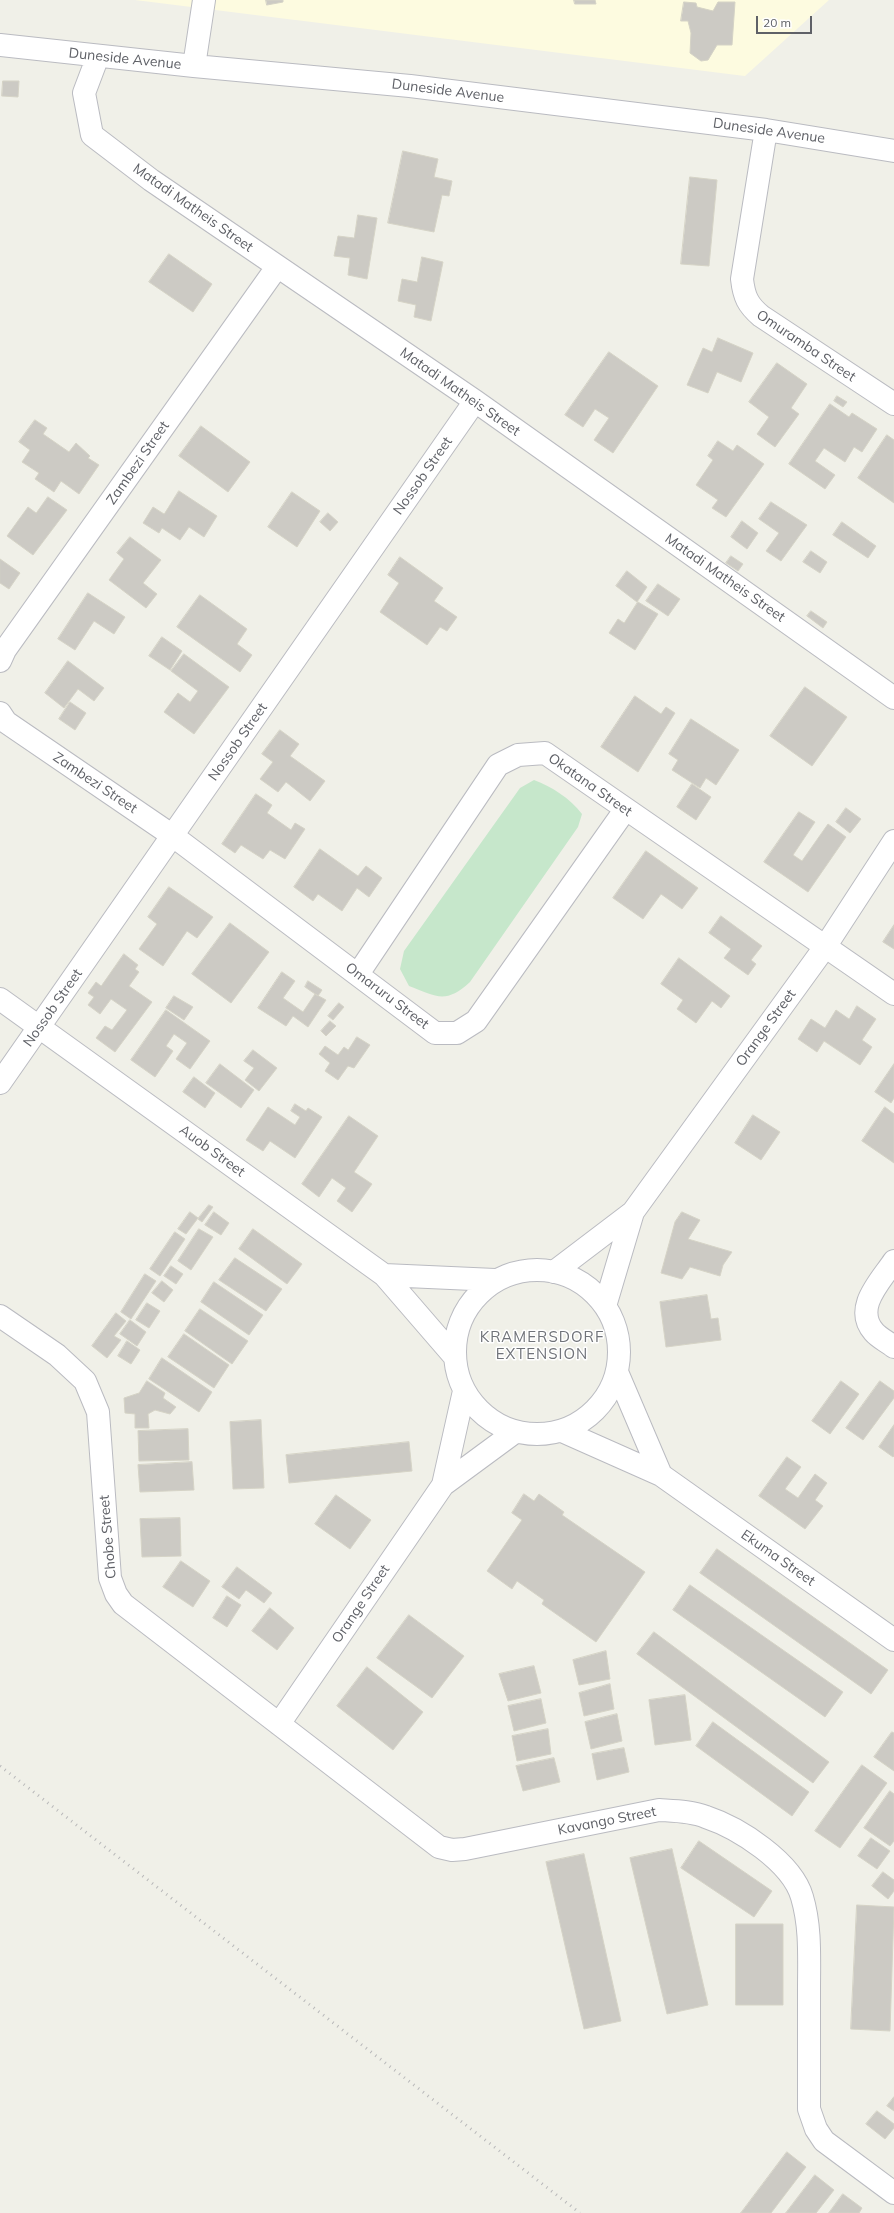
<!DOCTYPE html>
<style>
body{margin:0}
#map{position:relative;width:894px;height:2213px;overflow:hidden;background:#f0f0e8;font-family:Mulish,sans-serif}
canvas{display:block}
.scale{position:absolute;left:756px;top:16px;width:56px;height:18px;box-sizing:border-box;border:2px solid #5f6167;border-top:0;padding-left:5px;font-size:12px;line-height:14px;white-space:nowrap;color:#5f6167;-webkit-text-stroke:3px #fff;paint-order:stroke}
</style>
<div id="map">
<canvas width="894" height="2213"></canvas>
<div class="scale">20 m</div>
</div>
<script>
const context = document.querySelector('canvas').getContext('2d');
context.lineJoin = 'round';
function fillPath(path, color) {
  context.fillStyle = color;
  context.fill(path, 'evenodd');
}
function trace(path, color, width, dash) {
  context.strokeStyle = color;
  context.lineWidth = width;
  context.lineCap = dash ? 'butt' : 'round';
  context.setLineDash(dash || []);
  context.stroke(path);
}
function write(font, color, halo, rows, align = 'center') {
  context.font = font + ' Mulish,sans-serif';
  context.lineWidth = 3;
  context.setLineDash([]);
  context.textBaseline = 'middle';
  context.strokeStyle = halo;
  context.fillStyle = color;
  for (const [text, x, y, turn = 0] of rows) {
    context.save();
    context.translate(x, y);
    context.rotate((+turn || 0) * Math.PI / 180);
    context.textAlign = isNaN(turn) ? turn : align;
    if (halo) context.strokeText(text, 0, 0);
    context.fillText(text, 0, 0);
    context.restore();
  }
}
const commercial = new Path2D(`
 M135,0H829L745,76Z`);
const green = new Path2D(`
 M534,780C552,787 570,798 582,814L578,827L470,982C446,1004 437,997 409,986L400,969L404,951L520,788Z`);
const building = new Path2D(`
 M266,0H283V2L267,5Z
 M574,0H595L596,4H575Z
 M684,2L696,3L697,7L713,11L718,2H735L732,45H717L708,60L701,61L690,53L691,33L688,21H681Z
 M3,81H19L18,97L2,96Z
 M403,151L438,159L434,177L452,181L449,196L442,195L434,232L388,223Z
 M690,177L717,180L709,266L681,264Z
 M358,215L377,218L367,279L348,275L350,258L334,256L338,236L354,238Z
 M169,254L212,284L193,312L149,282Z
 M422,257L443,262L431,321L414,317L416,305L398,301L402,279L417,282Z
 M718,338L753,353L741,382L717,372L708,393L687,385L703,348L712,352Z
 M609,352L658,386L613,453L594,440L609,418L595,409L583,427L565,415Z
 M777,363L807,384L791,408L799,414L775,447L757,434L769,417L749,402Z
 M837,396L847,402L843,407L834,401Z
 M830,404L849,417L852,413L877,429L862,452L854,447L845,462L824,448L815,461L835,475L825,489L789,464Z
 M35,420L47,428L43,434L69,452L76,443L90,456L88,458L99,465L79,494L61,481L54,492L35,479L39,473L22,462L30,450L19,442Z
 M201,426L250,462L228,492L179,456Z
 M887,435L894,440V503L858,478Z
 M718,441L733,451L737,445L764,464L726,517L712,508L718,500L696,485L713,460L708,456Z
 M179,491L217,516L204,537L189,527L180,540L162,528L159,533L143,523L153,507L164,514Z
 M292,492L320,511L297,547L268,527Z
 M48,497L67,510L33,555L7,536L28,507L36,513Z
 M771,502L807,525L781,561L766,551L779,533L759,519Z
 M328,513L338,522L330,531L320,522Z
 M742,521L758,533L747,549L731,537Z
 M842,522L876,546L868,558L833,535Z
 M130,537L161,560L143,583L157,594L146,608L109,580L124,559L117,553Z
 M811,551L827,562L820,573L803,562Z
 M731,556L743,564L738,571L726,563Z
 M400,557L443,588L434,601L457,617L447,631L440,627L427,645L380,612L399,583L388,575Z
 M0,559L20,573L9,589L0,583Z
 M627,571L647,587L637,602L616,586Z
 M658,584L680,599L668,616L646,601Z
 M88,593L125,617L114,634L94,621L75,650L58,639Z
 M200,595L247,629L237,644L252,655L240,672L177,627Z
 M638,602L658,614L635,650L609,633L618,619L624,623Z
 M811,611L827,622L823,628L807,616Z
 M162,637L182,651L170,670L149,656Z
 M184,654L229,687L194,734L164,712L178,693L190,702L198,691L171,671Z
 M68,661L104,688L94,701L78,689L64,708L45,693Z
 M805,687L847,717L812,766L770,736Z
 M635,696L661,714L666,707L675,713L638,772L601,747Z
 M70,702L86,713L75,730L59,719Z
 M691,719L739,750L716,785L706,778L700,788L672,770L678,760L669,754Z
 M280,730L299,744L290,756L325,781L310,801L286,782L278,792L260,779L273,762L262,754Z
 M692,784L711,797L696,820L677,807Z
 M256,794L272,805L267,813L291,830L295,823L305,829L285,859L270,850L263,859L241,845L235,853L222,844Z
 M846,808L861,819L850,833L836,822Z
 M799,812L815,822L793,855L802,861L828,824L846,837L808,892L764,862Z
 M320,849L358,876L366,866L382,878L369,897L357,888L342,911L318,894L313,901L294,887Z
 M646,851L698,888L682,909L661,894L643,919L613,898Z
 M169,887L213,917L197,938L187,931L163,966L139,949L157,924L148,917Z
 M721,916L762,946L751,960L756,964L748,975L724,958L731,949L709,933Z
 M230,923L269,952L231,1003L192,974Z
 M894,925V949L883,942Z
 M124,954L138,965L135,969L139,972L129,986L152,1002L115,1052L96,1038L105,1026L112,1030L127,1010L111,999L100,1014L88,1005L94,997L88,993L96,982L101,986Z
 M679,958L730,996L721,1008L712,1001L696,1023L677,1009L683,1000L661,984Z
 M282,972L295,981L283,998L303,1012L315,994L326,1000L308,1027L293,1016L286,1026L258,1008Z
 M308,981L322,990L318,996L305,987Z
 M174,996L193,1007L184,1020L166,1008Z
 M339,1003L344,1007L333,1020L328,1016Z
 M857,1006L876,1019L862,1040L872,1047L860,1065L824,1041L817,1052L798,1039L811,1019L825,1028L836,1010L849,1019Z
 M166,1010L210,1041L190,1069L176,1059L187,1043L174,1034L166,1046L173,1051L155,1077L131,1060Z
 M330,1021L336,1026L326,1036L321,1031Z
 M357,1037L370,1045L354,1068L348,1066L338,1080L325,1071L330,1063L319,1054L325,1046L338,1055L344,1047L348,1050Z
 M253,1050L277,1068L259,1091L245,1080L254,1068L244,1061Z
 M220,1064L254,1090L241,1108L206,1083Z
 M894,1064V1098L891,1103L875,1092Z
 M194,1077L215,1093L205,1108L183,1092Z
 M295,1104L306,1111L308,1108L322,1117L295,1158L270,1141L263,1151L246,1140L268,1107L295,1125L300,1117L291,1111Z
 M885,1107L894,1114V1163L862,1141Z
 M753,1115L780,1132L761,1160L735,1143Z
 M349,1116L378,1136L354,1172L372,1184L352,1212L337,1201L346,1188L332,1178L319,1197L302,1184Z
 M209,1205L213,1207L202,1222L198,1219Z
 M190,1212L198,1218L186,1234L178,1229Z
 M214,1212L229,1223L221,1235L205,1225Z
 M682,1212L700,1220L688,1239L732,1252L723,1265L720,1276L690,1267L682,1279L661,1273L675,1222Z
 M199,1229L213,1237L191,1270L178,1261Z
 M253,1229L302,1264L287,1284L239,1249Z
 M175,1232L185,1239L160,1276L150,1269Z
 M235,1258L282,1289L266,1311L219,1280Z
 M171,1266L183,1274L176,1284L164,1276Z
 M145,1274L156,1281L131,1319L121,1312Z
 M162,1281L173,1290L164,1302L152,1293Z
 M214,1282L263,1315L249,1335L201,1302Z
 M707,1295L711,1319L718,1318L721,1340L666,1347L660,1302Z
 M147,1303L160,1311L149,1328L136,1320Z
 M200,1309L248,1341L232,1364L185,1331Z
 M116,1313L126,1321L114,1336L121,1340L107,1358L92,1346Z
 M130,1320L146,1332L137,1346L120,1334Z
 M184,1334L229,1365L214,1388L168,1357Z
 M127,1341L140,1350L131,1364L118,1356Z
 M162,1358L212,1392L199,1412L149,1379Z
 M147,1381L165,1393L163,1398L176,1407L170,1414L155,1410L148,1414L149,1428H135V1414L125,1413L124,1398L139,1393Z
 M841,1381L859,1394L830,1434L812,1421Z
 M880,1381L894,1391V1398L863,1440L846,1428Z
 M261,1420L264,1488L233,1489L230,1422Z
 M894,1425V1456L893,1457L879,1447Z
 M188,1429L189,1460L139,1461L138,1431Z
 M409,1442L412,1471L289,1483L286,1455Z
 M787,1457L801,1467L785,1489L798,1498L815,1474L827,1483L815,1500L823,1506L805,1529L759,1496Z
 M192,1462L194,1490L140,1492L138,1465Z
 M524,1494L534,1501L539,1494L564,1512L562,1515L645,1572L596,1642L542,1604L544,1600L517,1581L512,1589L487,1571L522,1520L512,1513Z
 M336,1495L371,1520L350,1549L315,1524Z
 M180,1518L181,1556L142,1557L140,1519Z
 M717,1549L888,1670L871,1694L700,1573Z
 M181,1561L210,1581L193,1607L163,1587Z
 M237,1567L272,1593L264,1603L246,1590L239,1599L222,1587Z
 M690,1585L843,1692L825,1717L673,1610Z
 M227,1596L241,1605L227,1627L213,1618Z
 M270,1608L294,1628L277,1650L252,1631Z
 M409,1615L464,1656L432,1698L377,1658Z
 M654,1632L829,1762L813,1783L637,1654Z
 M606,1651L610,1679L579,1685L573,1660Z
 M534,1666L541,1693L508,1701L499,1674Z
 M367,1667L423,1712L393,1750L337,1706Z
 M610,1684L614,1709L584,1716L579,1693Z
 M685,1695L691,1740L655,1745L649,1700Z
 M541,1699L546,1723L514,1731L508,1706Z
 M617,1714L622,1741L591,1749L585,1722Z
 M713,1722L809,1792L792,1816L696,1746Z
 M548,1729L551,1754L517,1761L512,1736Z
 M892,1732L894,1733V1771L874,1757Z
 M624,1748L629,1772L597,1780L592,1754Z
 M554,1758L560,1782L523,1791L516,1766Z
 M862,1765L887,1783L840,1848L815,1831Z
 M890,1791L894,1794V1841L890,1846L864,1828Z
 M871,1838L890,1851L877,1869L858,1856Z
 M699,1841L772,1891L754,1917L681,1868Z
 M672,1849L708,2005L667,2014L630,1858Z
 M584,1854L621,2021L584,2029L546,1862Z
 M883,1872L894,1880V1891L888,1899L872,1886Z
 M857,1905L894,1907L890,2031L851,2029Z
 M736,1924H783V2005H736Z
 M894,2097V2111L887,2106Z
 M877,2111L894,2124V2128L885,2139L866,2124Z
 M787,2152L806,2167L771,2213H741Z
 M815,2175L834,2190L816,2213H786Z
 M843,2194L862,2208L859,2213H829Z`);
const minor = new Path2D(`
 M0,45L194,66L410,86L766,130L894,151
 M98,56L84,93L92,135L151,180L475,401L894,698
 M194,66L204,0
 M766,130L742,279C744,297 748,305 761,316L894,404
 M0,661L5,650L277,267
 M0,713L6,722L173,836L435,1033H457L476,1021L625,810
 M358,974L498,765L518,755L545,753L894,994
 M0,999L384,1275
 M0,1083L475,401
 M633,1212L825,947L894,841
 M894,1261C880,1282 853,1308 874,1332C879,1338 888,1342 894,1347
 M455 1352a82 82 0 1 1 164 0a82 82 0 1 1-164 0Z
 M554,1272L633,1212L605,1306
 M0,1316L57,1355L85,1381L98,1412L110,1578L116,1594L123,1604L439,1847L452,1850L465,1849L659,1810C675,1811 691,1811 706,1817C739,1828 792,1862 802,1897C811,1927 809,1959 809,1990C809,2030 809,2069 809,2109L816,2129L824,2141L894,2193
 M454,1356L384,1275L495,1280
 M562,1431L661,1475L617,1372
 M661,1475L894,1640
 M443,1485L464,1391
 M279,1724L443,1485L515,1432`);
const rail = new Path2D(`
 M0,1766L580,2213`);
const streetNames = [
 ["Duneside Avenue",125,59,6],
 ["Duneside Avenue",448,91,7],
 ["Duneside Avenue",769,131,8],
 ["Matadi Matheis Street",193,208,35],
 ["Omuramba Street",806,346,34],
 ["Matadi Matheis Street",460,392,35],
 ["Zambezi Street",138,463,-55],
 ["Nossob Street",423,476,-55],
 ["Matadi Matheis Street",725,578,35],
 ["Nossob Street",238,742,-55],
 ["Zambezi Street",95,783,34],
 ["Okatana Street",590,785,35],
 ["Omaruru Street",387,996,37],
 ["Nossob Street",53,1008,-55],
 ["Orange Street",766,1028,-54],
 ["Auob Street",212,1151,36],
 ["Chobe Street",108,1537,-95],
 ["Ekuma Street",778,1558,35],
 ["Orange Street",361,1604,-56],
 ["Kavango Street",607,1821,-11]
];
const neighbourhoodNames = [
 ["KRAMERSDORF",542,1337],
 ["EXTENSION",542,1354]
];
fillPath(commercial, '#fdfbe0');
fillPath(green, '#c6e7cb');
fillPath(building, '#cccac4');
trace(building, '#d5d3c6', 1);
trace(minor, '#babbc1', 24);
trace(minor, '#fff', 22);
trace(rail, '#b8b8b9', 3, [1, 5]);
write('14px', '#5f6167', '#fff', streetNames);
context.letterSpacing = '1px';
write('15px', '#707379', '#fff', neighbourhoodNames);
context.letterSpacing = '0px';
</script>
